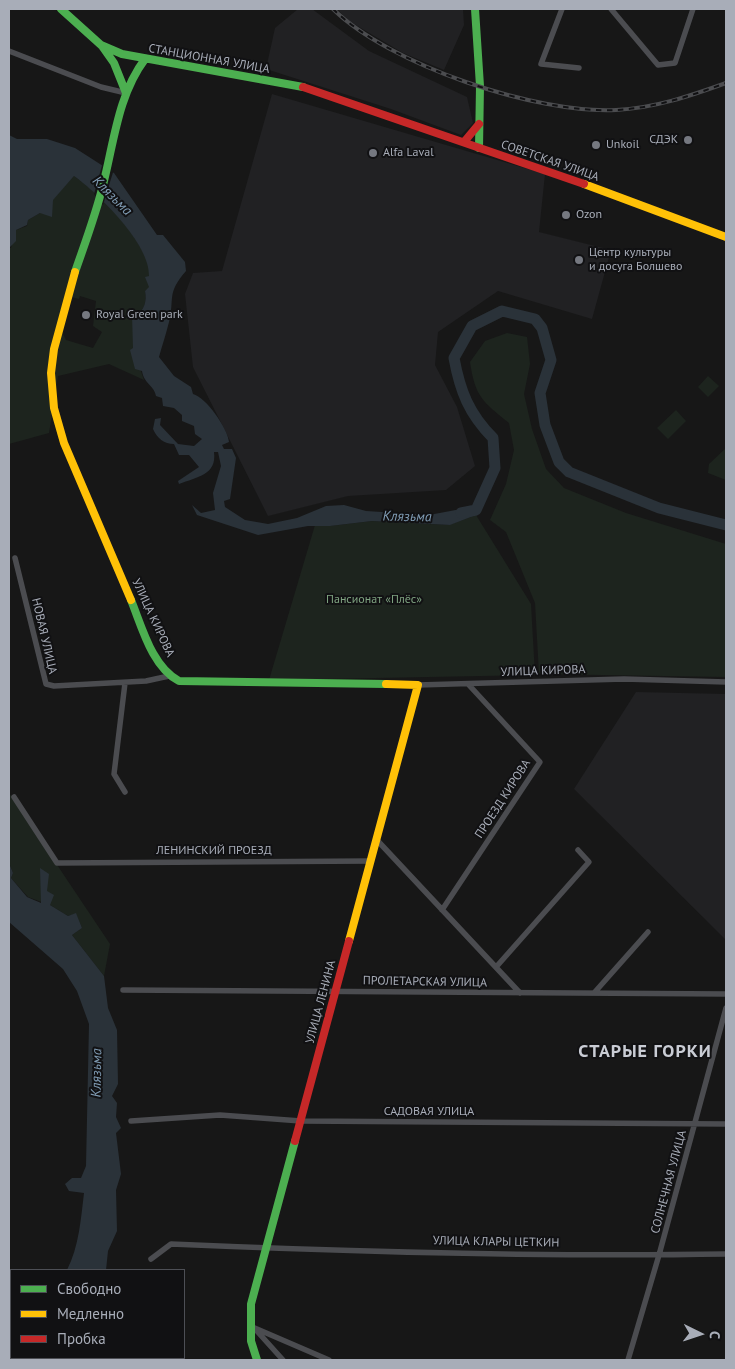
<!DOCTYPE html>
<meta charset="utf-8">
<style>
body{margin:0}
#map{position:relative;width:735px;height:1369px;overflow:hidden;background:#171717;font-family:"PT Sans",sans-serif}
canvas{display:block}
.frame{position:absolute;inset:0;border:10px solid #a8adb8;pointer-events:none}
.legend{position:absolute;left:10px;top:1269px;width:175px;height:90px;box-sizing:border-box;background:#111113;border:1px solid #4d4f55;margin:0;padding:6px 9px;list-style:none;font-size:15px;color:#a8adb8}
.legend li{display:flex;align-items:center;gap:10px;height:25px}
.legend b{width:25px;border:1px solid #4d4f55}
.north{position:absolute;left:675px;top:1309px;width:50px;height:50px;-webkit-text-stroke:4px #111113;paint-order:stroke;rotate:94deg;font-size:14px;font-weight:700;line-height:20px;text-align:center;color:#a8adb8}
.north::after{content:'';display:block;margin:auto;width:18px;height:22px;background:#a8adb8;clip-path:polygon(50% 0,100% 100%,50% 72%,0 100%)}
</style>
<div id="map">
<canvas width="735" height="1369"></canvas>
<div class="frame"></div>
<ul class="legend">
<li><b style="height:6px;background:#4caf50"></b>Свободно</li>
<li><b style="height:6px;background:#ffc107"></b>Медленно</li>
<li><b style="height:6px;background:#c62828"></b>Пробка</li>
</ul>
<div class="north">С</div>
</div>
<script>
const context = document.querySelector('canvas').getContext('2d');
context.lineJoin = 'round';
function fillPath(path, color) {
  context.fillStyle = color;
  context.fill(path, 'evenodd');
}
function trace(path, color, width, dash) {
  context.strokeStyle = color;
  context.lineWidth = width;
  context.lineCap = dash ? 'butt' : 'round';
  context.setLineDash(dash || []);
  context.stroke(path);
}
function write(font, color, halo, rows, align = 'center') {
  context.font = font + ' "PT Sans",sans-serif';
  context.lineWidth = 4;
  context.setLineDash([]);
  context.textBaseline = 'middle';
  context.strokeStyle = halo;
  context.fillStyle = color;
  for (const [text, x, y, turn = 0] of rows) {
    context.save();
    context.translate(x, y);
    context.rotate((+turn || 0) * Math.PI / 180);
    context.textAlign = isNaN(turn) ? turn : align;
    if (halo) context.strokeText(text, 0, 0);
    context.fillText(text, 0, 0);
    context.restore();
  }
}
const built = new Path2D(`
 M298,9H312L369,51L467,97L473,123L461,135L391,109L266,69L275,28Z
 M337,9H463L464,25L444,70L403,53L349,21Z
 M272,94L545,174L539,232L611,250L592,319L498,291L438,332L435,365L457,407L475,466L446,490L348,496L268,516L193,367L185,294L193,273L222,271Z
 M636,692L726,694V940L574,789Z`);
const green = new Path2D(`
 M74,176C104,197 134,229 149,264C151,270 149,280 150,287L145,291C147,302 144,309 136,317L133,316V348L144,380L109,364L58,376L49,433L9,444V248H11L16,230L27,226L28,220L40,213ZM80,296L96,301L93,326L102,332L93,348L66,340L62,332L71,297L79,299Z
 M507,333L527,337L530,364L524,394L532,429L546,469L564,488L626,513L726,544V677L539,674L535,603L506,532L490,520L506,484L514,450L509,423C483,402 475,397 470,362L485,341Z
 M708,376L719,386L708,397L698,387Z
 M676,410L686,421L668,439L657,428Z
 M726,448V480L708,473L709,464Z
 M476,515L531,604L535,675L269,680L315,525L330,526L372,521L449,525Z
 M9,793L110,944L104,976L72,935L82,928L76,914L68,916L50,905L28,897L11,878L13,873L9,863Z`);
const water = new Path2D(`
 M9,135L17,139H47L75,148L114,173L157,235H163L185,262L186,271C166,294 175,298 169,322C166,334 162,346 159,357L174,376L191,387L193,394C206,397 228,429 229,442L222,445L224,449H232L236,458L230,499L224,501L225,507L245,520L268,524L297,518L326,506L344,505L366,511L429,515L477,506L476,515L450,525L372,521L330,526H308L258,535L197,515L192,505L201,513L215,510L213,493L221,466L218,452H214C217,475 197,477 179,484L178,481L199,467L189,455H179L174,444C164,444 157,438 153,429L155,419L161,418L160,425L178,444L194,446L202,439L195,434L194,426L182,421V415L174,408L163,406L162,398L156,396C154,385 144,384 142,371L135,369L130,350L133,348L132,315L136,317C144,309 147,302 145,291L149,287L145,277L149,276C151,245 98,193 74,176L53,200L52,217L40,213L28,220L27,225L16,230V241L9,248Z
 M9,863L13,873L11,878L27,897L41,903L40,868L49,874L47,891L54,895L50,905L68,916L76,913L82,928L72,935L104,976L108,1008L117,1030L118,1084L112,1096L117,1103L116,1117L121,1128L116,1133L121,1174L116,1190L117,1231L108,1251L106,1270H67C79,1247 81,1218 84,1193L69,1191L65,1184L72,1178H81L86,1166L89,1024L77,991L63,969L9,922Z`);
const pier = new Path2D(`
 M103,162L114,169L103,205L94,194Z`);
const river = new Path2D(`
 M461,513L476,510L495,468L493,438C469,414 460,391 454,358L472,326L502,311L535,319L542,328L551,360L540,393L545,425L559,462L569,472L659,508L726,525`);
const street = new Path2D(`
 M562,9L541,64L579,68
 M611,9L658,65L675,63L693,9
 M9,51L101,87L126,93
 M15,558L46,684L54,686L146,681L169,676
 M418,685L624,679L726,682
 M125,792L114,774L125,683
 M14,797L57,863L371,861
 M376,839L520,993
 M442,910L540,762L468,684
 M497,966L589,862L578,850
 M123,990L726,994
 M594,993L648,932
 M131,1121L220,1115L301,1121L726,1124
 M151,1259L171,1244C355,1252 541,1257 726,1254
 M250,1326L329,1360
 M256,1330L283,1360
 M628,1360L659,1255L726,1008`);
const fast = new Path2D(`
 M61,9L101,45L122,54L303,87
 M475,9L480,86L479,148
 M102,46L114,63L126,93
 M75,272C85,243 96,214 103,185C114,142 118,95 145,59
 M131,600C142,627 152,667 179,681L386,684
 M257,1360L251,1341V1304L295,1141`);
const slow = new Path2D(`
 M584,184L726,237
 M75,272L54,349L51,373L54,408L64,443L131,600
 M349,941L418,685L386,684`);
const jam = new Path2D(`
 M303,87L584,184
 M464,142L479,124
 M295,1141L349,941`);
const rail = new Path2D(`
 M333,9C390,65 536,114 616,110C655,108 690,96 726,83`);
const markers = [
 [688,140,5,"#757880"],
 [596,145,5,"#757880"],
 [373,153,5,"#757880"],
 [566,215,5,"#757880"],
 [579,260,5,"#757880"],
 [86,315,5,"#757880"]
];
const streetNames = [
 ["СТАНЦИОННАЯ УЛИЦА",209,59,10],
 ["СОВЕТСКАЯ УЛИЦА",550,161,19],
 ["УЛИЦА КИРОВА",153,618,65],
 ["НОВАЯ УЛИЦА",44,636,77],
 ["УЛИЦА КИРОВА",543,671,-2],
 ["ПРОЕЗД КИРОВА",503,799,-57],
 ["ЛЕНИНСКИЙ ПРОЕЗД",214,851],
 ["ПРОЛЕТАРСКАЯ УЛИЦА",425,982,1],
 ["УЛИЦА ЛЕНИНА",321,1002,-75],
 ["САДОВАЯ УЛИЦА",429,1112],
 ["СОЛНЕЧНАЯ УЛИЦА",669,1182,-75],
 ["УЛИЦА КЛАРЫ ЦЕТКИН",496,1242,1]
];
const poiNames = [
 ["СДЭК",678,140,"right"],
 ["Unkoil",606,145],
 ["Alfa Laval",383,153],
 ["Ozon",576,215],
 ["Центр культуры",589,253],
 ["и досуга Болшево",589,267],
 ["Royal Green park",96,315]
];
const parkNames = [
 ["Пансионат «Плёс»",374,600]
];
const waterNames = [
 ["Клязьма",112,196,45],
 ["Клязьма",407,517,1],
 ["Клязьма",97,1073,-89]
];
const districtNames = [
 ["СТАРЫЕ ГОРКИ",645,1052]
];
fillPath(built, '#212123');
fillPath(green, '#1d241e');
fillPath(water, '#2a3239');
fillPath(pier, '#171717');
trace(river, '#2a3239', 11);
trace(street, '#4b4c50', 5.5);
trace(fast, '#4caf50', 8);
trace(slow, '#ffc107', 8);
trace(jam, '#c62828', 8);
trace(rail, '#4b4c4f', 4);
trace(rail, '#111113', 2, [5.5]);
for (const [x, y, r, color] of markers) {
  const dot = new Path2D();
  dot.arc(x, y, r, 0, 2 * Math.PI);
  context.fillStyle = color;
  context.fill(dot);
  trace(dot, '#111113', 2);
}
write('12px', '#a8adb8', '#111113', streetNames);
write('12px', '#a8adb8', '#111113', poiNames, 'left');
write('12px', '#7fa381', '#111113', parkNames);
write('italic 14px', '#7f9bb3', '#111113', waterNames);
context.letterSpacing = '1px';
write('bold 18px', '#c9ccd4', '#111113', districtNames);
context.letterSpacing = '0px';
</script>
